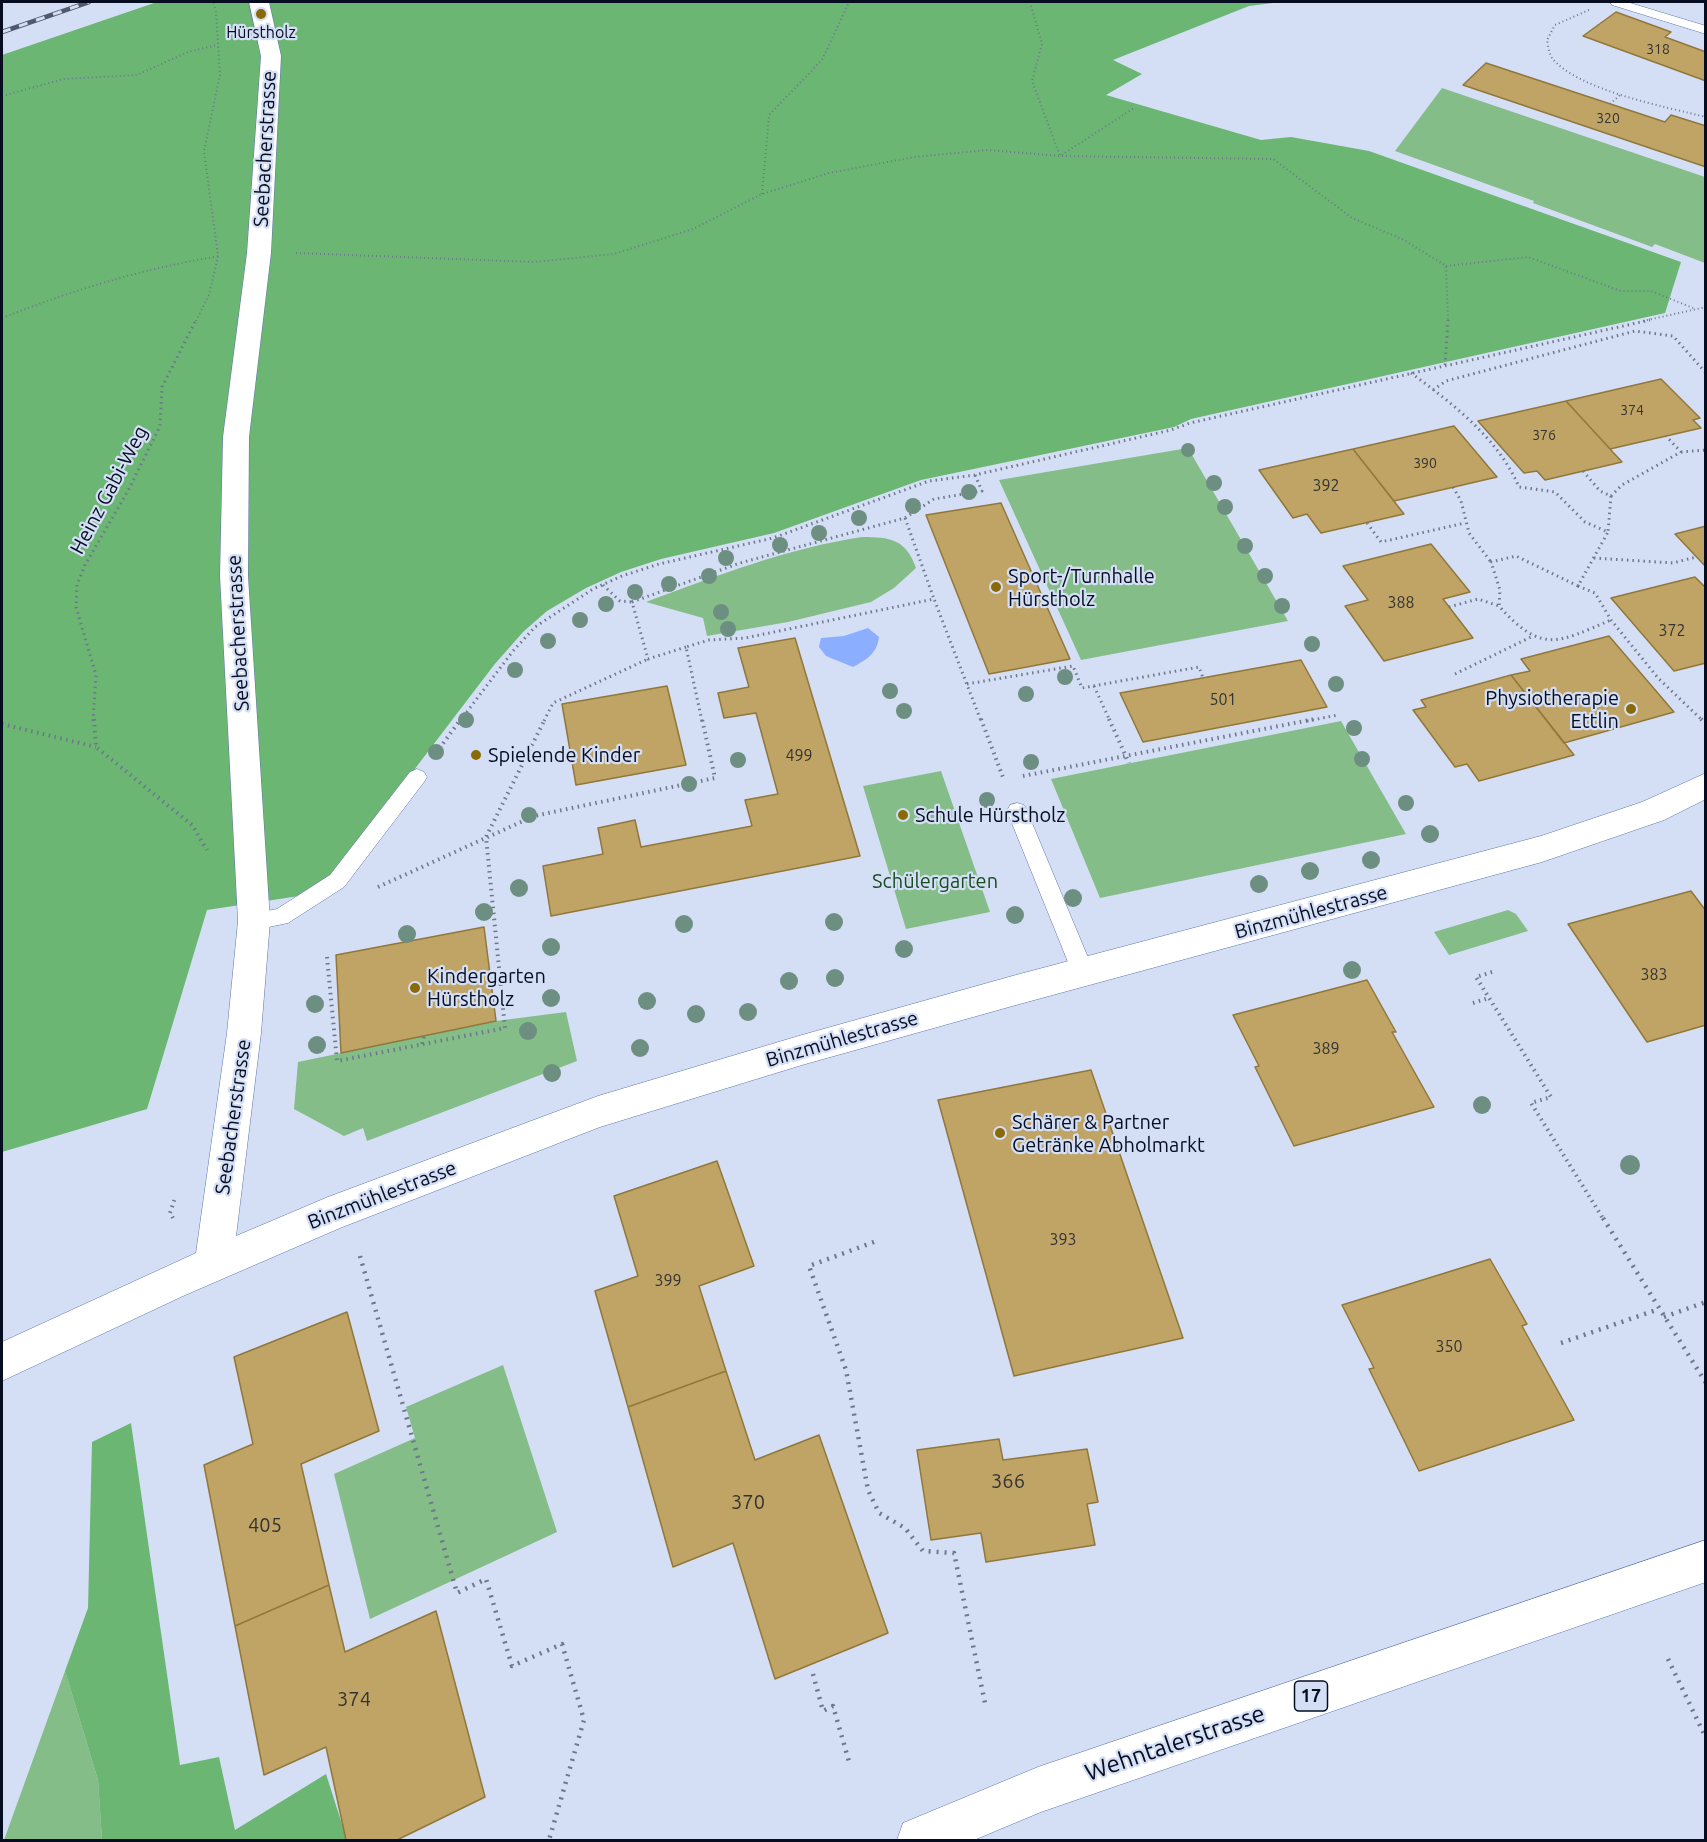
<!DOCTYPE html>
<meta charset="utf-8">
<style>
body{margin:0}
#map{position:relative;width:1707px;height:1842px;overflow:hidden;background:#d4dff6;font-family:Ubuntu,sans-serif}
canvas{display:block}
.frame{position:absolute;inset:0;border:3px solid #060d20;pointer-events:none}
</style>
<div id="map">
<canvas width="1707" height="1842"></canvas>
<div class="frame"></div>
</div>
<script>
const context = document.querySelector('canvas').getContext('2d');
context.lineJoin = 'round';
function fillPath(path, color) {
  context.fillStyle = color;
  context.fill(path, 'evenodd');
}
function trace(path, color, width, dash) {
  context.strokeStyle = color;
  context.lineWidth = width;
  context.lineCap = dash ? 'butt' : 'round';
  context.setLineDash(dash || []);
  context.stroke(path);
}
function write(font, color, halo, rows, align = 'center') {
  context.font = font + ' Ubuntu,sans-serif';
  context.lineWidth = 4.5;
  context.setLineDash([]);
  context.textBaseline = 'middle';
  context.strokeStyle = halo;
  context.fillStyle = color;
  for (const [text, x, y, turn = 0] of rows) {
    context.save();
    context.translate(x, y);
    context.rotate((+turn || 0) * Math.PI / 180);
    context.textAlign = isNaN(turn) ? turn : align;
    if (halo) context.strokeText(text, 0, 0);
    context.fillText(text, 0, 0);
    context.restore();
  }
}
const green = new Path2D(`
 M1442,88L1705,177V263L1655,244L1652,247L1533,203L1534,201L1395,151Z
 M1188,448L1288,621L1081,660L999,480Z
 M862,537C890,537 906,539 916,568L894,588L871,602L788,622L707,636L703,618L646,602C716,576 788,548 862,537Z
 M1341,721L1406,834L1100,898L1051,779Z
 M941,771L990,912L906,929L863,786Z
 M1508,910L1516,914L1528,931L1449,955L1434,932Z
 M566,1012L577,1061L367,1141L363,1128L344,1136L294,1109L298,1062L496,1021Z
 M503,1365L557,1532L370,1619L334,1474L415,1438L406,1407Z
 M65,1671L98,1780L102,1840H4Z`);
const forest = new Path2D(`
 M157,2H1281L1249,6L1113,60L1142,74L1106,95L1261,140L1291,137L1369,151L1681,262L1665,313L1191,419L1174,427L921,480L774,533L661,559L621,572L586,588L547,611L523,632L494,665L337,871L299,896L207,910L147,1109L2,1152V55Z
 M131,1423L180,1765L219,1757L235,1830L326,1774L347,1840H102L98,1780L65,1671L88,1608L92,1442Z`);
const water = new Path2D(`
 M868,628L879,637C877,654 866,660 853,667L826,656L819,647L821,638L844,636Z`);
const building = new Path2D(`
 M1616,12L1671,32L1665,37L1706,52V81L1583,36Z
 M1486,63L1665,122L1671,115L1706,126V167L1463,85Z
 M1661,379L1700,418L1693,420L1701,428L1610,449L1566,401Z
 M1566,401L1622,462L1545,480L1537,471L1524,473L1478,421Z
 M1454,426L1497,477L1394,501L1353,449Z
 M1353,449L1404,514L1321,533L1307,514L1293,518L1259,470Z
 M1001,503L1070,659L989,674L926,515Z
 M1706,526V567L1675,534Z
 M1431,544L1470,592L1443,599L1473,638L1384,661L1345,606L1368,600L1343,566Z
 M1695,577L1706,588V663L1674,671L1611,598Z
 M1609,636L1674,712L1564,743L1511,675L1530,671L1521,659Z
 M795,638L860,856L551,916L543,866L603,854L598,828L635,820L641,847L752,826L745,800L778,794L756,713L724,718L718,693L749,687L738,648Z
 M1301,660L1327,707L1143,742L1120,693Z
 M1511,675L1574,755L1479,781L1467,764L1455,767L1413,710L1426,707L1421,700Z
 M667,686L686,765L576,785L562,704Z
 M1691,891L1706,911V1025L1647,1042L1568,924Z
 M484,927L496,1021L341,1053L336,955Z
 M1367,980L1396,1032H1392L1434,1107L1294,1146L1255,1067L1259,1066L1233,1015Z
 M1091,1070L1183,1338L1014,1376L938,1100Z
 M717,1161L754,1266L699,1286L726,1371L628,1407L595,1291L638,1276L614,1196Z
 M1490,1259L1527,1324L1522,1326L1574,1420L1419,1471L1369,1369L1374,1368L1342,1305Z
 M347,1312L379,1431L301,1464L329,1585L235,1626L204,1465L253,1444L234,1357Z
 M726,1371L755,1460L819,1435L888,1633L775,1679L733,1543L673,1567L628,1407Z
 M999,1439L1003,1460L1087,1449L1098,1502L1087,1504L1095,1545L986,1562L981,1533L931,1540L917,1450Z
 M329,1585L345,1652L436,1611L485,1797L397,1840H346L326,1747L264,1775L235,1626Z`);
const pathFar3 = new Path2D(`
 M1030,2L1042,44L1032,81L1060,156L1273,159L1352,218L1404,240L1446,266L1448,321
 M1589,10L1555,25L1547,40C1548,45 1549,54 1552,58C1577,90 1666,107 1706,117
 M2,96L64,79L137,75L188,52L217,45
 M1610,104L1620,95
 M762,194L769,115L822,60L849,2
 M296,253L534,262L614,254L693,229L762,194L829,173L914,157L988,150L1060,156L1134,108
 M1446,266L1528,257L1621,291H1651L1693,308
 M2,318C73,290 145,268 220,256
 M196,321L209,295L218,256L204,151L220,75L216,11L213,2
 M1643,321L1706,307`);
const pathFar2 = new Path2D(`
 M1445,365L1448,320
 M1411,373C1453,404 1498,438 1519,487L1555,492L1585,522L1608,532L1578,586L1595,593L1611,620L1658,678L1703,721
 M1433,390L1446,381L1635,331L1673,336L1706,373
 M1681,452L1706,450
 M1583,471L1600,491L1611,496L1608,532
 M1453,487L1461,501L1469,533L1491,562
 M1611,496L1622,485L1681,452L1666,436
 M905,518L934,599
 M1367,523L1381,542L1465,523
 M1594,558L1673,563L1696,557
 M603,585L620,601L632,602
 M1578,586L1516,556L1491,562L1500,590L1499,606C1542,654 1557,643 1611,620
 M1449,607L1478,599L1499,606
 M686,647L648,659L632,602L740,563L905,518L934,499L982,491L975,475
 M1455,674L1531,637
 M967,684L1073,666L1082,688L1199,667L1203,678
 M1094,686L1110,721
 M93,721L96,675L76,607L77,585L85,565L129,489L160,426L162,387L196,320
 M460,721L513,651L535,627L593,589L622,576L659,564L773,538L929,481L975,475L1171,430L1190,423L1650,320
 M544,721L553,703L648,659
 M702,721L686,647L709,640L745,638L934,599L981,721
 M1307,721L1338,715`);
const pathFar1 = new Path2D(`
 M94,719L96,747L192,825L207,850
 M981,719L1004,780
 M1109,719L1129,763
 M1701,719L1706,724
 M2,724L96,747
 M436,753L461,719
 M1023,776L1315,719
 M378,887L534,816L715,778L702,719
 M327,957L337,1061L505,1028L486,837L545,719
 M1492,972L1476,977L1551,1097L1531,1103L1604,1220
 M1473,1003L1489,998
 M422,1044L424,1036
 M173,1218L170,1213L175,1198`);
const path = new Path2D(`
 M1603,1218L1706,1383
 M874,1242L809,1266L846,1370L868,1490L879,1513L905,1528L923,1551L954,1553L986,1708
 M360,1256L457,1593L486,1579L512,1666L562,1644L584,1720L549,1840
 M1664,1317L1706,1302
 M1561,1343L1659,1309
 M1668,1659L1706,1738
 M813,1674L823,1711L833,1706L850,1765`);
const lane = new Path2D(`
 M1610,2H1627L1706,26V34L1612,5Z
 M417,769L424,772L427,777L424,782L344,887L288,923L254,930L247,927L244,921L247,915L277,909L330,875L410,772Z
 M1017,803L1024,805L1027,811L1094,972L1091,978L1083,981L1075,978L1072,972L1007,811L1010,805Z`);
const secondary = new Path2D(`
 M249,2H269L281,56L271,253L249,437L248,576L270,921L261,1033L236,1236L328,1197L598,1096L802,1035L1016,975L1541,836L1642,802L1706,773V799L1664,820L1542,862L1016,1005L802,1065L600,1127L340,1228L183,1296L2,1381V1342L196,1253L227,1033L238,921L220,576L223,437L247,253L261,56Z`);
const primary = new Path2D(`
 M1706,1540V1582L1041,1812L974,1840H897L903,1823L1038,1767Z`);
const rail = new Path2D(`
 M2,32L89,2`);
const trees = [
 [1188,450,7],
 [1214,483,8],
 [969,492,8],
 [913,506,8],
 [1225,507,8],
 [859,518,8],
 [819,533,8],
 [780,545,8],
 [1245,546,8],
 [726,558,8],
 [709,576,8],
 [1265,576,8],
 [669,584,8],
 [635,592,8],
 [606,604,8],
 [1282,606,8],
 [721,612,8],
 [580,620,8],
 [728,629,8],
 [548,641,8],
 [1312,644,8],
 [515,670,8],
 [1065,677,8],
 [1336,684,8],
 [890,691,8],
 [1026,694,8],
 [904,711,8],
 [466,720,8],
 [1354,728,8],
 [436,752,8],
 [1362,759,8],
 [738,760,8],
 [1031,762,8],
 [689,784,8],
 [987,800,8],
 [1406,803,8],
 [529,815,8],
 [1430,834,9],
 [1371,860,9],
 [1310,871,9],
 [1259,884,9],
 [519,888,9],
 [1073,898,9],
 [484,912,9],
 [1015,915,9],
 [834,922,9],
 [684,924,9],
 [407,934,9],
 [551,947,9],
 [904,949,9],
 [1352,970,9],
 [835,978,9],
 [789,981,9],
 [551,998,9],
 [647,1001,9],
 [315,1004,9],
 [748,1012,9],
 [696,1014,9],
 [528,1031,9],
 [317,1045,9],
 [640,1048,9],
 [552,1073,9],
 [1482,1105,9],
 [1630,1165,10]
];
const markers = [
 [261,14,6,"#8a6908"],
 [996,587,6,"#8a6908"],
 [1631,709,6,"#8a6908"],
 [476,755,6,"#8a6908"],
 [903,815,6,"#8a6908"],
 [415,988,6,"#8a6908"],
 [1000,1133,6,"#8a6908"]
];
const farNumbernames = [
 ["318",1658,49],
 ["320",1608,118],
 ["374",1632,410],
 ["376",1544,435],
 ["390",1425,463]
];
const farPoinames = [
 ["Hürstholz",261,33]
];
const numberNames = [
 ["392",1326,486],
 ["388",1401,603],
 ["372",1672,631],
 ["501",1223,700],
 ["499",799,756],
 ["383",1654,975],
 ["389",1326,1049],
 ["393",1063,1240],
 ["399",668,1281],
 ["350",1449,1347]
];
const shields = [
 [1311,1696,33]
];
const shieldNames = [
 ["17",1311,1696]
];
const streetNames = [
 ["Seebacherstrasse",265,149,-87],
 ["Heinz Gabi-Weg",109,490,-62],
 ["Seebacherstrasse",238,633,-93],
 ["Binzmühlestrasse",1311,912,-15],
 ["Binzmühlestrasse",842,1039,-16],
 ["Seebacherstrasse",233,1117,-82],
 ["Binzmühlestrasse",382,1195,-21]
];
const poiNames = [
 ["Sport-/Turnhalle",1008,576],
 ["Hürstholz",1008,599],
 ["Physiotherapie",1619,698,"right"],
 ["Ettlin",1619,721,"right"],
 ["Spielende Kinder",488,755],
 ["Schule Hürstholz",915,815],
 ["Kindergarten",427,976],
 ["Hürstholz",427,999],
 ["Schärer & Partner",1012,1122],
 ["Getränke Abholmarkt",1012,1145]
];
const parkNames = [
 ["Schülergarten",935,881]
];
const nearNumbernames = [
 ["366",1008,1481],
 ["370",748,1502],
 ["405",265,1525],
 ["374",354,1699]
];
const nearStreetnames = [
 ["Wehntalerstrasse",1175,1743,-19]
];
fillPath(green, '#84bd88');
fillPath(forest, '#6bb672');
fillPath(water, '#8caefe');
fillPath(building, '#bfa466');
trace(building, '#91773a', 1.5);
trace(lane, '#5f75aa', 1);
trace(secondary, '#5f75aa', 1);
trace(primary, '#5f75aa', 1);
trace(pathFar3, '#6e778c', 2, [1, 3]);
trace(pathFar2, '#6e778c', 3, [1.5, 4]);
trace(pathFar1, '#6e778c', 4, [1.5, 4.5]);
trace(path, '#6e778c', 4.5, [2, 6]);
fillPath(lane, '#fff');
fillPath(secondary, '#fff');
fillPath(primary, '#fff');
trace(rail, '#50596d', 4.5);
trace(rail, '#d4dff6', 3, [9]);
context.fillStyle = '#6d8f81';
for (const [x, y, r] of trees) {
  context.beginPath();
  context.arc(x, y, r, 0, 2 * Math.PI);
  context.fill();
}
for (const [x, y, r, color] of markers) {
  const dot = new Path2D();
  dot.arc(x, y, r, 0, 2 * Math.PI);
  context.fillStyle = color;
  context.fill(dot);
  trace(dot, '#d4dff6', 2);
}
write('14px', '#343332', null, farNumbernames);
write('16px', '#060d20', '#d4dff6', farPoinames);
write('16px', '#343332', null, numberNames);
for (const [x, y, w] of shields) {
  const box = new Path2D();
  box.roundRect(x - w / 2, y - 15, w, 30, 4.5);
  context.fillStyle = '#d4dff6';
  context.fill(box);
  trace(box, '#060d20', 1.5);
}
write('bold 18px', '#060d20', null, shieldNames);
write('20px', '#060d20', '#d4dff6', streetNames);
write('20px', '#060d20', '#d4dff6', poiNames, 'left');
write('20px', '#184d21', '#d4dff6', parkNames);
write('20px', '#343332', null, nearNumbernames);
write('24px', '#060d20', '#d4dff6', nearStreetnames);
</script>
